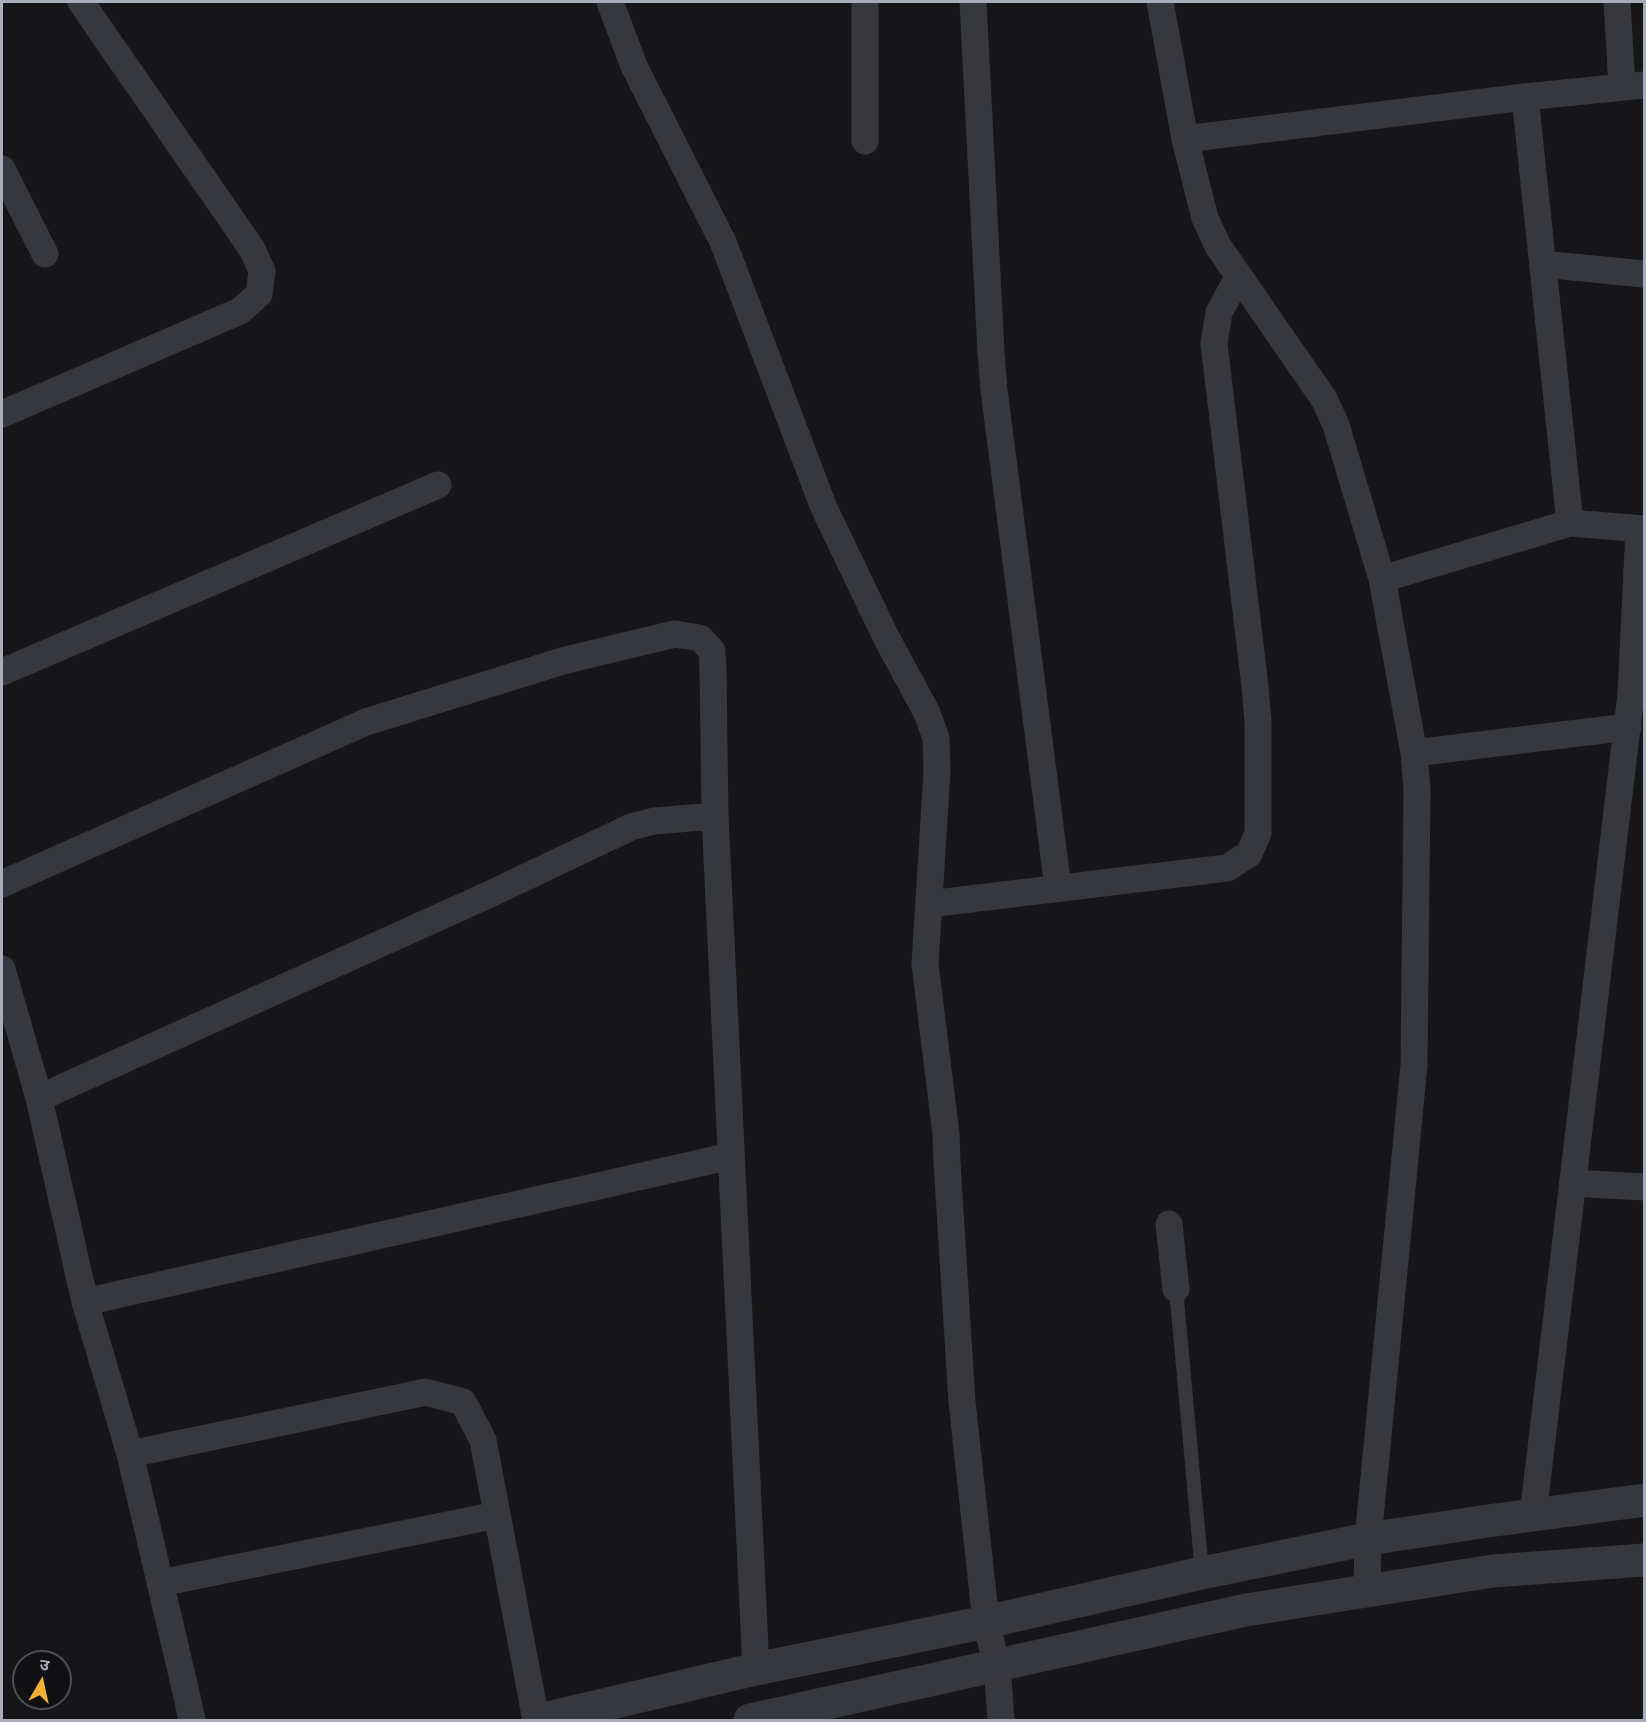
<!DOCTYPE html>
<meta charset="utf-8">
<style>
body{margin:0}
#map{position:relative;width:1646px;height:1722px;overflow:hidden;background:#161618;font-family:"Open Sans","Noto Sans Devanagari",sans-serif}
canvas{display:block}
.frame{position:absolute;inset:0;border:3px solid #a8adb8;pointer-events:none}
.north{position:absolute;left:12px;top:1650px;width:60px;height:60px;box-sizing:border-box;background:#111113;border:2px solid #4d4f55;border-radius:50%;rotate:9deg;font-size:16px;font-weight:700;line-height:24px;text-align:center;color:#a8adb8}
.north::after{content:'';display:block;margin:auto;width:21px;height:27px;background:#f2b134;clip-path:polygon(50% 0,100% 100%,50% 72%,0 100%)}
</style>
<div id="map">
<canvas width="1646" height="1722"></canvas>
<div class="frame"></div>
<div class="north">उ</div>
</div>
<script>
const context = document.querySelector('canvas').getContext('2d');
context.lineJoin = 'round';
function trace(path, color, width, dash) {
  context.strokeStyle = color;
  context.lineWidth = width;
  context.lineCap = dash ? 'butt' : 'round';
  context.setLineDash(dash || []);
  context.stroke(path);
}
const service = new Path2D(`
 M1176,1289L1202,1573`);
const minor = new Path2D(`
 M610,2L634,66L723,242L824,508L886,637L927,713L936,738L937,771L925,964L946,1134L947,1162L962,1402L986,1622L997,1666L1001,1720
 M865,2V141
 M973,2L991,352L994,390L1058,888
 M1160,2L1185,139L1205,218L1218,246L1324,399L1336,425L1382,579L1414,753L1417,789L1414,1065L1368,1539L1367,1591
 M1617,2L1622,86
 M1525,97L1570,523
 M1185,139L1525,97L1644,85
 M2,169L45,254
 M1543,264L1644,274
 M2,414L240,311L259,294L262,271L252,249L81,2
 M1382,579L1570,523L1644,529
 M2,672L438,485
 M1414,753L1628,727
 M2,884L366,722L566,660L675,634L700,638L712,651L713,670L715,816L756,1669
 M929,904L1227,868L1249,854L1258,833V723L1255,686L1214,344L1219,312L1239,276
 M2,969L39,1098L85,1302L130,1454L188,1701L192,1720
 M39,1098L488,895L631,827L654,821L715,816
 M1573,1183L1644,1187
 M1169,1224L1176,1289
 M85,1302L731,1156
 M130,1454L426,1392L463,1402L483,1440L536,1720
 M1533,1515L1631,694L1639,529
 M160,1583L497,1515`);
const tertiary = new Path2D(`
 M539,1720L756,1669L986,1622L1202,1573L1368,1539L1488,1521L1644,1500
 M750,1720L1246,1610L1493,1571L1644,1560`);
trace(service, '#37383d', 14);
trace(minor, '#37383d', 27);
trace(tertiary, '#37383d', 33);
</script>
